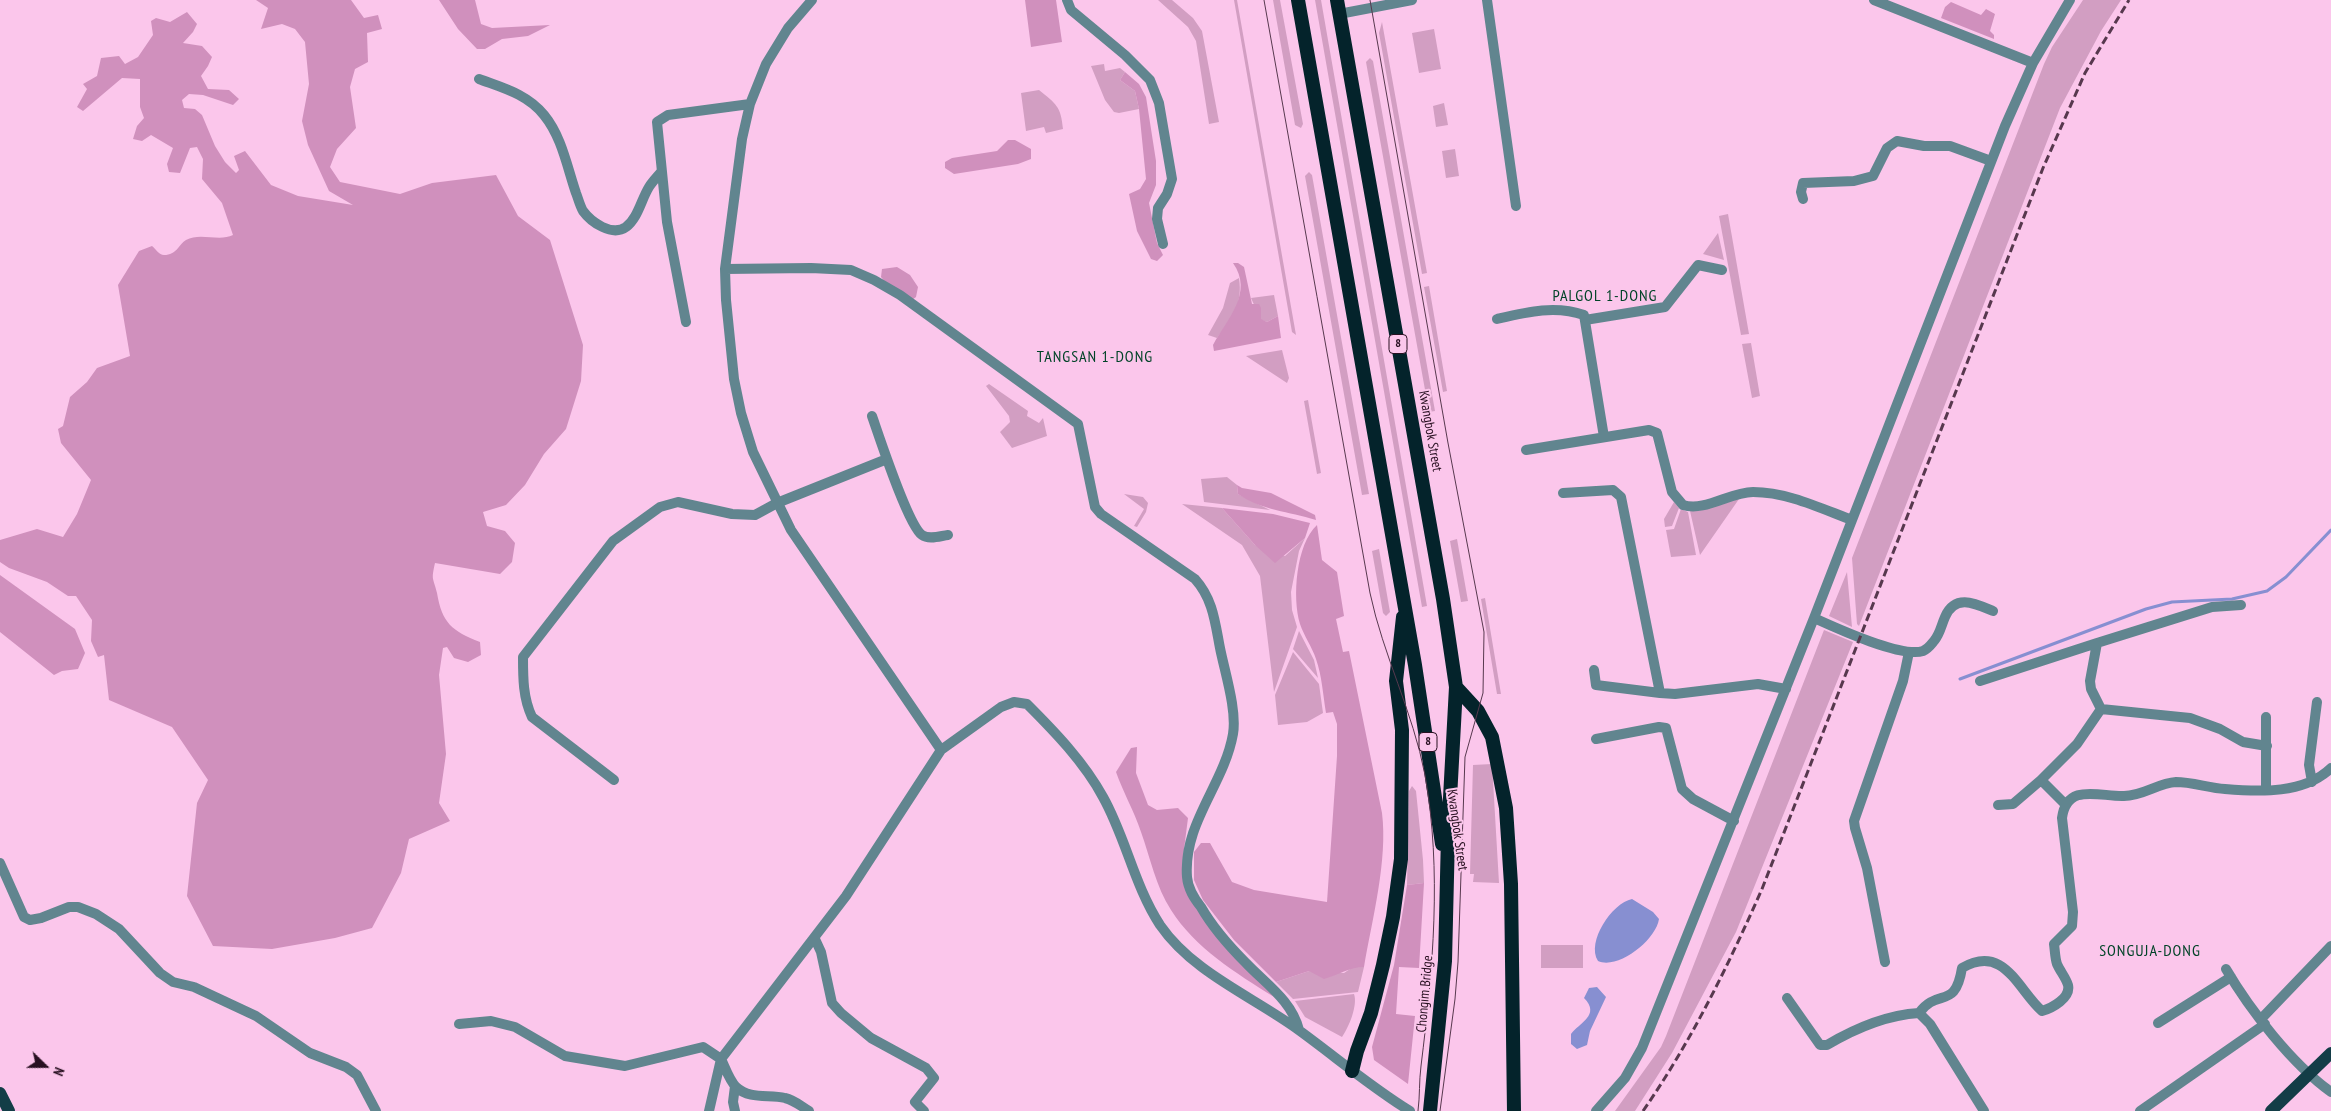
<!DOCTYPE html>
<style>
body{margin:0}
#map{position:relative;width:2331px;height:1111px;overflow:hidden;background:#fbc6eb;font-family:"PT Sans Narrow",sans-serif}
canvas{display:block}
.north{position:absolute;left:20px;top:1041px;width:50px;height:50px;-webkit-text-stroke:4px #fbc6eb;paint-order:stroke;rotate:112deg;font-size:14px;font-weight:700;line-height:20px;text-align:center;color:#281021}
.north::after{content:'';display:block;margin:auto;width:18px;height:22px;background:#281021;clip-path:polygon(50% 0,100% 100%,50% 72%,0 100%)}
</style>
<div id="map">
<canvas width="2331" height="1111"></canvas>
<div class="north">N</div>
</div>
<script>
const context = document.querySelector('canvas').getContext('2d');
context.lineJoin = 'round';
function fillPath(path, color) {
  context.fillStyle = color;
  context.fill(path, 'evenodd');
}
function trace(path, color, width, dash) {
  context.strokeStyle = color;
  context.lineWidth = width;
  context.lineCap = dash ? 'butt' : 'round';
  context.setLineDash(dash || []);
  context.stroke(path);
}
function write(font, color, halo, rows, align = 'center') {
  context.font = font + ' "PT Sans Narrow",sans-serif';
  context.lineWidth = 4;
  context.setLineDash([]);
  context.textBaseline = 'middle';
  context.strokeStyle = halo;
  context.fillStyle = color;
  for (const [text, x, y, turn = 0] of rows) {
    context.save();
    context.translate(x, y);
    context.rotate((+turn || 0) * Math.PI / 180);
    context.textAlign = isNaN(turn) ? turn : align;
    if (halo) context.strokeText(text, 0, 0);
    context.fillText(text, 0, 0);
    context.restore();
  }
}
const green = new Path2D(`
 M1158,0H1172L1193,18L1202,31L1219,122L1209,124L1196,41L1188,27Z
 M1234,0H1237L1296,335L1292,332Z
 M1273,0H1280L1303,124L1301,128L1295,125Z
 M1315,0H1321L1427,606L1422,607Z
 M2083,0H2121L2101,31L2060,108L1859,626L1857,624L1852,558L2044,64L2052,47Z
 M1382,22L1427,273L1422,274L1379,33Z
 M1434,29L1441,69L1419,73L1412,33Z
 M1370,58L1373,61L1435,411L1429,412L1366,62Z
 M1104,64L1105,71L1120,68L1125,72L1120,80L1135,91L1139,109L1119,113L1114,112L1105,100L1091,66Z
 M1039,90C1056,104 1061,106 1063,129L1046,133L1044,127L1026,131L1021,93Z
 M1444,103L1448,125L1436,127L1433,106Z
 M1455,149L1459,176L1446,178L1442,151Z
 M1309,172L1312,175L1369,494L1362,495L1305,176Z
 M1728,214L1749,334L1741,335L1719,216Z
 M1718,233L1724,260L1703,254Z
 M1239,278C1243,305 1232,318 1217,338L1208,335L1223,308L1230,283Z
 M1429,286L1447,391L1443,392L1424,287Z
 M1274,295L1278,316L1267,322L1261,320L1251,298Z
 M1751,343L1760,396L1752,398L1742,344Z
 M1282,350L1289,378L1287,383L1246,356Z
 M989,384L1028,411L1027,416L1039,423L1043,418L1047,436L1012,448L1000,432L1010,422L1009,416L986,386Z
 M1308,400L1321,473L1317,474L1304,401Z
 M1227,477L1237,485L1238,494L1270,510L1204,502L1201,479Z
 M1124,494L1143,497L1148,503L1146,512L1137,527L1134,526L1144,509Z
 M1739,499L1700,555L1690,511Z
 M1674,502L1679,508L1672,526L1665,527L1664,519Z
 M1182,504L1222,508L1255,545L1285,556L1305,538L1299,551L1291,592L1292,610L1297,627L1274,692L1260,576L1242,545Z
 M1681,509L1688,512L1696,555L1671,557L1666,530L1674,529Z
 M1457,539L1468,601L1461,602L1450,541Z
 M1379,549L1390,612L1386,616L1383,613L1372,551Z
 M1847,572L1852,627L1829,616Z
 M1485,598L1501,694H1497L1481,599Z
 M1824,630L1853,642L1736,932L1672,1053L1635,1111H1615L1661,1047L1666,1036Z
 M1299,631L1314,660L1318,678L1293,649Z
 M1293,652L1319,684L1323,713L1307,722L1278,725L1275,695Z
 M1492,764L1499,883L1473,882L1474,874H1470L1473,765Z
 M1412,786L1416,791L1423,860L1424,883L1407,885L1409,791Z
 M1541,945H1583V968H1541Z
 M1353,967H1364L1358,992L1293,999L1276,982L1309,971L1344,973Z
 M1354,994C1358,1005 1349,1027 1342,1037L1305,1017L1295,1001Z`);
const forest = new Path2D(`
 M256,0H351L364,18L378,15L382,29L367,33L368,62L355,69L350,87L356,128L337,149L330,167L340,182L400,194L432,183L496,175L518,216L550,240L583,345L581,381L566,429L544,454L525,485L506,505L483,512L487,526L505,531L515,543L512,562L500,574L435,563C431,581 433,576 437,593C442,623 452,631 480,642L481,655L468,662L454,658L447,647L443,648L439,675L446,754L439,803L450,821L409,839L401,873L372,928L335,938L272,949L213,946L187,896L197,803L208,780L172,727L109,700L104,655L98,657L91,641L92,620L76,596H68L47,582L9,568L0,562V540L37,529L63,537L77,514L91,480L61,443L58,429L63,426L70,397L87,382L97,368L130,356L118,285L139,251L152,246C156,249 159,255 164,255C177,255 178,245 186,240C200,232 219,242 233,235L222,203L202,179L203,159L197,147L190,148L180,173L169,172L167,164L173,148L151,135L142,141L133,139L137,126L144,118L140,107V79L122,78L83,111L77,107L87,89L83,84L97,76L101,58L119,56L125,64L138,57L153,35L151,21L156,18L170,22L187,12L197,24L193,32L183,43L202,46L212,57L208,66L201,76L208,89L229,90L239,99L233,105L203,95L189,94L182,100L184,108L195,109L202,115L215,146L225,162L236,173L239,170L234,156L245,151L271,185L298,196L353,205L329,191L308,145L302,121L309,84L305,42L295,29L282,24L261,29L268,8Z
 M439,0H475L481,24L492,28L550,25L528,36L502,39L485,49H477L458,29Z
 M1025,0H1056L1062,42L1031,47Z
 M1951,2L1981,15L1986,9L1995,14L1990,31L1994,35V39L1941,18L1945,7Z
 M1125,72L1139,84L1146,97L1156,161V185L1149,203L1157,243L1163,255L1157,261L1151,259L1137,231L1129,194L1140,189L1146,179L1139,109L1135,91L1120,80Z
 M1008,140H1015L1031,149V159L1018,164L954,174L945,168V162L952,158L997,151Z
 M1233,263H1238L1244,267L1252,304H1259L1261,308V319L1267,322L1278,316L1281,338L1214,351L1213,345C1227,319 1254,293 1233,263Z
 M897,267L910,275L918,287L916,297L912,300L886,283L881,277L882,269Z
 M1237,485L1242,488L1271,493L1315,515L1316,520C1288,511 1263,511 1238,494Z
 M1222,508L1273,514L1310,523L1305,538L1275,563L1255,545Z
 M1317,525L1322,560L1337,572L1344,616L1336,619L1343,652L1349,651L1382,813C1388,860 1372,920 1364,967C1350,967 1338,975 1324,979L1309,971L1276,982L1234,940L1203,900L1194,880V852L1201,843H1210L1232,882L1254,890L1327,902L1337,756V724L1333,712L1326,713C1323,695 1322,676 1316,659C1312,647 1304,636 1300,624C1292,598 1296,544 1317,525Z
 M0,575L75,629L85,653L78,669L62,671L54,675L0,632Z
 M1137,747L1136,773L1148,805L1157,810L1178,808L1188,818L1182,865L1184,884L1274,997C1236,973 1195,948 1171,910C1156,887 1150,857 1141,832C1134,811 1123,792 1116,772L1131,748Z
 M1424,883L1419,968L1399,967L1396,1014L1415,1016L1408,1084L1374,1060L1372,1047L1394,965L1407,885Z`);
const water = new Path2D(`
 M1632,899L1653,912L1659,919C1656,940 1618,970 1598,961C1586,942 1612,903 1632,899Z
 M1597,987L1606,997L1590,1031L1587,1045L1577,1049L1571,1044V1034C1579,1023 1601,1015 1584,998L1589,988Z`);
const stream = new Path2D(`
 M1960,679L2146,609L2172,602L2232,599L2267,591L2286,577L2331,530`);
const minor = new Path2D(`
 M812,0L788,28L766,64L750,104L742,139L725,269L726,300L734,379L741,413L753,452L791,530L941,750L1001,707L1014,702L1027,704C1055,732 1084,762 1103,797C1126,838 1134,885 1160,925C1193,973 1254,997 1300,1031C1337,1058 1371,1087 1410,1111
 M1067,0L1071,10L1125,55L1150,80L1159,103L1172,179L1167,194L1158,208L1157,219L1163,244
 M1487,0L1516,206
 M1874,0L2033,63
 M1339,14L1412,0
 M479,79C503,88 527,94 544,115C562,137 567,167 576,193C578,198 580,206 583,211C591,222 612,237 626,227C638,218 641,200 649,187C652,182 657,177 661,172
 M1803,199L1801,192L1803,183L1854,181L1873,176L1887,148L1897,141L1924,146H1950L1991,161
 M725,269L811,268L851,270L874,280L900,295L1078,424L1095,507L1101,514L1195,579C1213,599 1215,622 1220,648C1225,673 1237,710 1233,734C1224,785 1183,823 1187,877C1188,889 1194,898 1201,907C1213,928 1229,946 1246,963C1266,984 1292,1001 1299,1030
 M1497,319C1527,312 1555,305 1584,315L1604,437
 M1585,320L1665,307L1698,265L1722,270
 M686,322L667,222L657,122L668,115L750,104
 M872,416C879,436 908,525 922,535C929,540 940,536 948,535
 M1526,450L1649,430L1657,433L1672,492L1683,505C1705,512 1730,492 1753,492C1787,492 1820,508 1852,520
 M1563,493L1613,490L1621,497L1660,693L1675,694L1758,684L1786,689
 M1814,618C1836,628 1901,658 1923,651C1928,649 1930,646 1934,641C1940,634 1941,626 1945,617C1955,594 1974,603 1993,611
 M1594,670L1596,685L1660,693
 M1980,681L2097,643
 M2101,709L2091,689L2090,681L2097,643L2212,607L2241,605
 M2266,717V789
 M1596,739L1659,727L1666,728L1682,789L1693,799L1734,821
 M614,780L532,717C523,698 523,678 523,657L613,541L660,507L678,502L732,514L755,515L777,503L887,459
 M2312,782L2309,765L2317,702
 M2065,804L2041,780L2077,744L2101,709L2190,718L2220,729L2243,742L2267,746
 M1998,805L2013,804L2041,780
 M0,863L24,917L30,920L41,918L69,907H78L96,914L119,929L160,973L173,982L194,987L256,1016L310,1053L346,1067L357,1075L376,1111
 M815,939L821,952L832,1003L841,1013L871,1038L926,1068L934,1078L915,1102L924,1111
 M1885,962L1867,868L1855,828L1854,821L1903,681L1909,652
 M2226,969C2250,1010 2292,1064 2331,1092
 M1787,998L1820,1045H1827C1854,1029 1887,1015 1919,1013C1938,987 1955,1011 1962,968C2004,943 2018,990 2042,1011C2052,1008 2071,998 2068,985C2066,978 2060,971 2057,964C2055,958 2055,951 2054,944L2072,926L2073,912L2062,818C2067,782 2100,797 2124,796C2143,796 2158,783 2176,782C2192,782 2209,788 2225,789C2260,792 2304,794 2331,768
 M1919,1013L1930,1024L1984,1111
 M2261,1019L2331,946
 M2158,1023L2231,977
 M459,1024L491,1021L515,1027L565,1056L625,1066L703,1047L721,1059L709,1111
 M735,1111L733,1102L735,1086
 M809,1111C801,1106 794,1100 785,1098C769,1094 750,1100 736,1087C729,1080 725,1067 721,1059L846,896L941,750
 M1596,1111L1625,1078L1642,1048L1814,618L2005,126L2033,63L2070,0
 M2140,1111L2265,1024`);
const major = new Path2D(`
 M0,1093L9,1111
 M2271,1111L2331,1053`);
const highway = new Path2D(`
 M1298,0L1415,665L1442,844
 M1337,0L1443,599L1456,687L1448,835L1445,961L1430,1111
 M1456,687L1478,711L1492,737L1506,808L1511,884L1514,1111
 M1352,1071L1357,1051L1371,1013L1383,965L1393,917L1401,859L1402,730L1396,681L1403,617`);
const tram = new Path2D(`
 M1264,0L1370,593C1383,655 1413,712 1425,775C1442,871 1433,969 1421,1066C1419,1081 1420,1096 1418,1111
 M1370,0L1448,443L1484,632L1483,693L1465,757L1458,962L1455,999L1440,1111`);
const rail = new Path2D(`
 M1643,1111C1691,1042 1728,966 1762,889L2043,168L2085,73L2129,0`);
const shields = [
 [1398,344,18],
 [1428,742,18]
];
const shieldNames = [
 ["8",1398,344],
 ["8",1428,742]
];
const streetNames = [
 ["Kwangbok Street",1430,431,80],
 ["Kwangbok Street",1457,830,82],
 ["Chongim Bridge",1425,994,-85]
];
const quarterNames = [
 ["PALGOL 1-DONG",1605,296],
 ["TANGSAN 1-DONG",1095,357],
 ["SONGUJA-DONG",2150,951]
];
fillPath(green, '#d29ec2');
fillPath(forest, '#d090bd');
fillPath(water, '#878fd1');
trace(stream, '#878fd1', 3);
trace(minor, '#61858f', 10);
trace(major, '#133d47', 12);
trace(highway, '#04232b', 14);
trace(tram, '#57384e', 1);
trace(rail, '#57384e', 3, [8, 4]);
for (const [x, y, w] of shields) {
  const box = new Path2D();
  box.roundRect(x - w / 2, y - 9.5, w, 19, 4);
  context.fillStyle = '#fbc6eb';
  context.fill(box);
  trace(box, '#281021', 1);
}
write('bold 12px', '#281021', null, shieldNames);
write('14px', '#281021', '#fbc6eb', streetNames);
context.letterSpacing = '1px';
write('16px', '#004327', '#fbc6eb', quarterNames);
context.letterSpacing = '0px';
</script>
